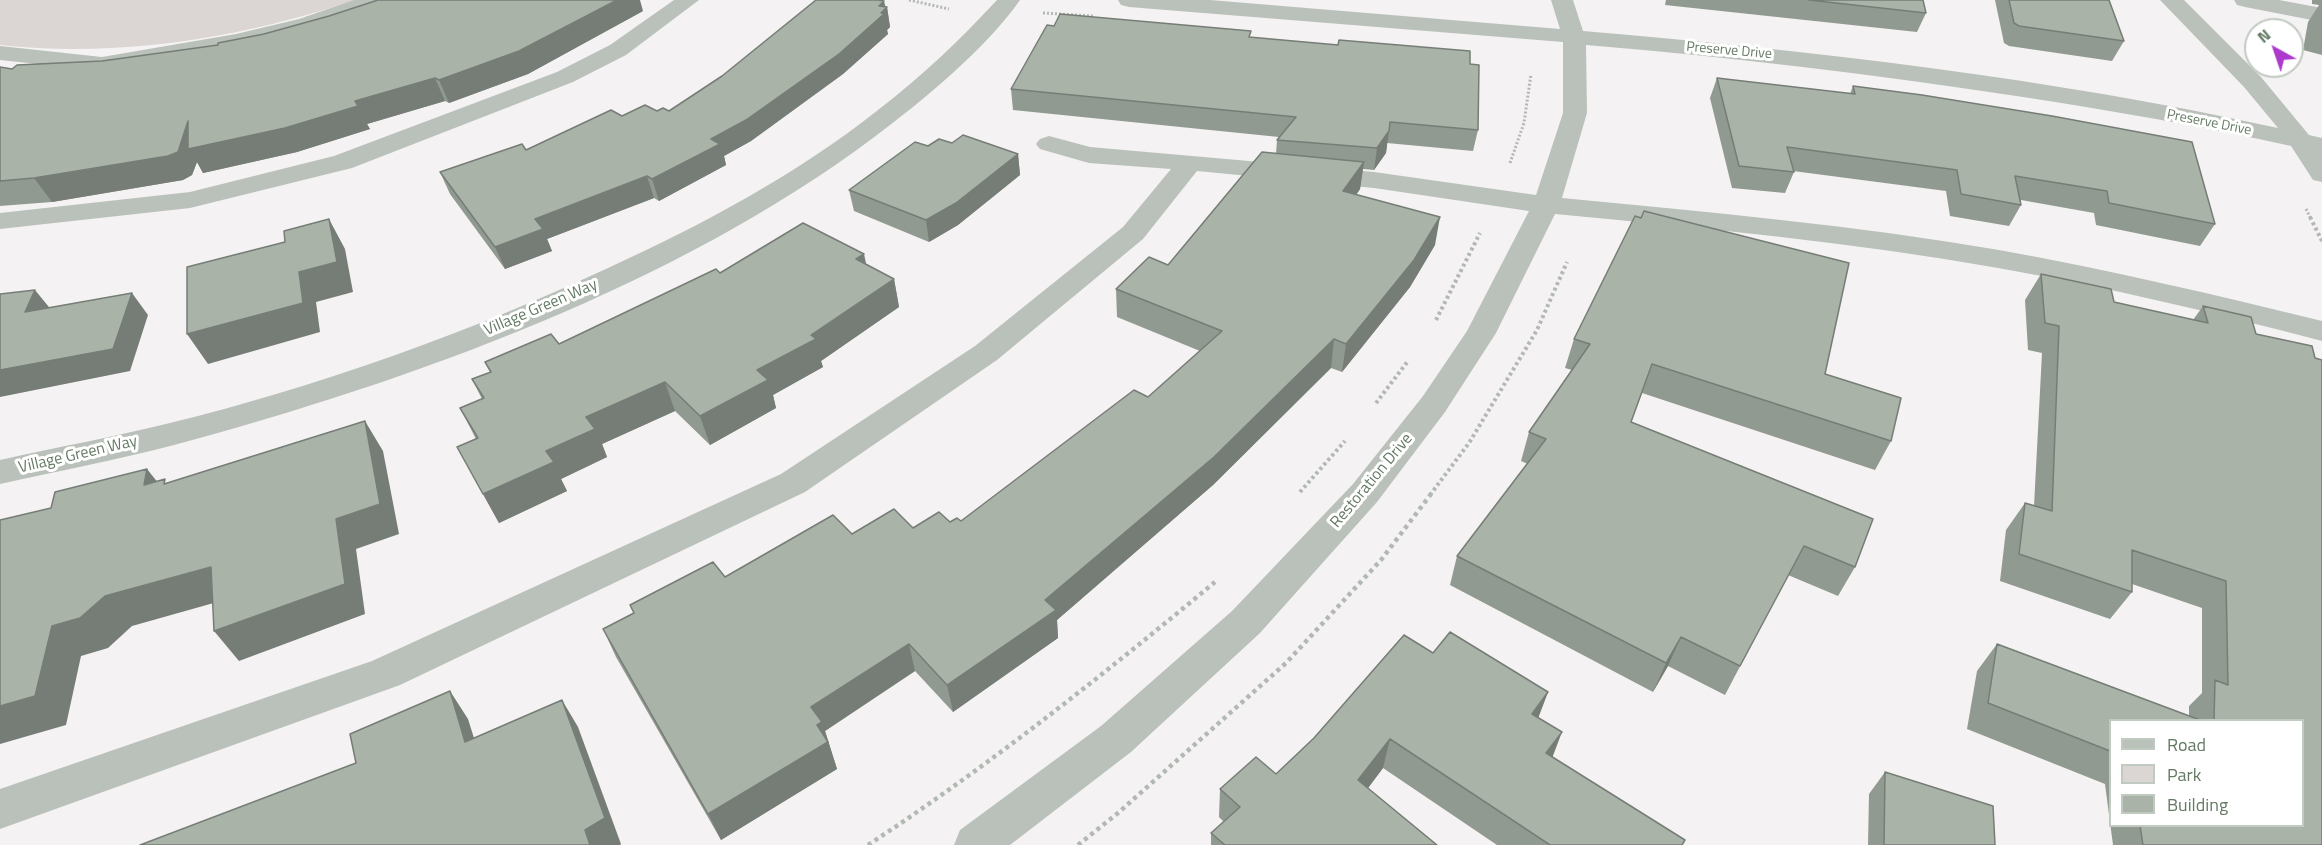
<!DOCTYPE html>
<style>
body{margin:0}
#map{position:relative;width:2322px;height:845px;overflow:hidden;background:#f5f2f3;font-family:"Titillium Web",sans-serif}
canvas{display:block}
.legend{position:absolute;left:2109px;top:719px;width:195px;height:108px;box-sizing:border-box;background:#fff;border:2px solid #c1cac1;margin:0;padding:8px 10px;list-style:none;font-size:18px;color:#647a64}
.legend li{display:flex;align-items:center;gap:12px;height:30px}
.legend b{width:30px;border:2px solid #c1cac1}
.north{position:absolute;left:2244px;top:18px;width:60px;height:60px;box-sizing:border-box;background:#fff;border:2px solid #c1cac1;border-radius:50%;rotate:320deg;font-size:16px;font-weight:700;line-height:24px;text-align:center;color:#647a64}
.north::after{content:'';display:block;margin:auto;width:21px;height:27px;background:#ad3acd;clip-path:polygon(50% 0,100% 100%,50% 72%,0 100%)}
</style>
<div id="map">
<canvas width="2322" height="845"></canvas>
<ul class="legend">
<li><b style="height:8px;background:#bac1ba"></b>Road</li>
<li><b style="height:16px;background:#dbd5d4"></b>Park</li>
<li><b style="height:16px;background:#a9b3a8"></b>Building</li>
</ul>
<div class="north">N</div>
</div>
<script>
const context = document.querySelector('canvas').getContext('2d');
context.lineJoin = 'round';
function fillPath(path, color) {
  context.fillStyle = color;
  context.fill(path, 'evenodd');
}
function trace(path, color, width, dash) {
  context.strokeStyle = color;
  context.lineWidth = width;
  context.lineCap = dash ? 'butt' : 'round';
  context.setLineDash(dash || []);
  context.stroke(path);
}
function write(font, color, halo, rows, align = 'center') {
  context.font = font + ' "Titillium Web",sans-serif';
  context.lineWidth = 6;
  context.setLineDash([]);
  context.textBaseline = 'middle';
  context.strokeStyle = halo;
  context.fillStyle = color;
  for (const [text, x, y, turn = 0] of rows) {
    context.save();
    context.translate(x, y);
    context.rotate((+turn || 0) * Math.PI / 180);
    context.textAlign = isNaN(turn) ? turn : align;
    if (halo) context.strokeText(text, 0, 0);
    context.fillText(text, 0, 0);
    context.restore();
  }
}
const green = new Path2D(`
 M0,0H355C242,38 119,58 0,45Z`);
const pathFar2 = new Path2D(`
 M909,0L949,9
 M1043,13L1093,16
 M1510,163L1524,123L1531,74
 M2306,209L2311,219`);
const pathFar1 = new Path2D(`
 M2310,217L2322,241
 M1436,320L1480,233
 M1376,403L1408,361
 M1300,492L1345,441
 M1430,495L1469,443L1537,330L1567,262`);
const path = new Path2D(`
 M868,845C990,765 1103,675 1215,582
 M1078,845L1118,813L1286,663L1381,560L1431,494`);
const minor = new Path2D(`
 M354,0H386L383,5L314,29L236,48L102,71L0,60V46L102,57L236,34L299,19Z
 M674,0H699L626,55L573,82L352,168L190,208L0,229V213L190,192L334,156L557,72L610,45Z
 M997,0H1020C986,49 921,102 873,138C675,286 412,381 174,445C117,460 58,471 0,484V460C57,447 114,437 170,423C320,386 468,333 608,268C702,225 796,175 878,110C921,77 960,40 997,0Z
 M1118,0H1210L1560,29L1551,0H1573L1583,31C1815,51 2050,78 2278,128L2244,87L2160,0H2184L2261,77L2309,135L2322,138V182L2313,180L2291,146C2202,126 2113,111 2023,97C1878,75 1732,57 1586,45L1587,113L1562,198C1708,212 1854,225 1999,250C2107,269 2215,295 2322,321V341C2215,313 2107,287 1998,268C1851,242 1703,228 1555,214L1496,333L1445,412L1377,502L1260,633L1131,752L1010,845H954L960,830L1101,726L1232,611L1353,484L1423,396L1467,331L1529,211L1374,188L1197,171L1143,239L997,360L805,492L400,685L0,829V789L372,661L781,474L975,346L1123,227L1171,169L1089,163L1040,149L1036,144L1040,139L1049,136L1090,147L1374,172L1536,195L1563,113V42L1129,7L1121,5Z
 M2234,0H2279L2322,8V22L2245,7L2237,5Z`);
const wall = new Path2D(`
 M1666,0H1923L1926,13L1917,32L1665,5Z
 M1995,0H2109L2124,41L2112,61L2009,46L2004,43Z
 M2312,0H2322V55L2303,50L2308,22L2319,5L2312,4Z
 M885,7H887L890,27L887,30L888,34L843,74L751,141L724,156L726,165L659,201L654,198L547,239L552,251L505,269L450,194L440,172L526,150L622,116L657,111H669Z
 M643,11L528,74L449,103L445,101L367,124L370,129L297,152L203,173L197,162L192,175L183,180L52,202L0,206V67L12,69L102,61Z
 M1251,38L1470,64L1478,130L1473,151L1387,143L1386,153L1374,170L1363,169L1360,189L1356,195L1435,245L1410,287L1342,372L1331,368L1213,485L1057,620L1058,638L953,712L915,671L825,731L837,769L721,840L616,657L603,629L725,577L852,534L913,528L961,521L1148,397L1200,351L1117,317L1116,289L1168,265L1276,154L1277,140L1279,137L1013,110L1011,89Z
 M1717,78L1850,94L1853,86L2215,224L2200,246L2096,225L2094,213L2021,200V205L2009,226L1950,216L1946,191L1793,171L1794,172L1785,193L1732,188L1710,98Z
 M952,143L1018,154L1020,175L958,225L929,242L854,211L849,190L928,146Z
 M866,264L894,279L899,307L821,361L823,367L773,395L776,408L710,445L675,411L602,444L607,457L561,479L567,491L499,523L457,447L476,439L460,408L482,399L472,379L490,372L485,362L559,344L720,273Z
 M2041,274L2114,302L2193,320L2203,306L2251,317L2322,845H2113L2105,784L1967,729L1977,671L1997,644L2189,716V706L2202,693V608L2132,584V592L2110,619L2000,581L2006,530L2025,503L2034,506L2042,353L2028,350L2025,300ZM2110,720H2302V825H2110Z
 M1574,339L1825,374L1891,441L1875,470L1642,393L1631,422L1855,567L1838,596L1788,575L1725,695L1668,666L1653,692L1450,585L1457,556L1528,464L1521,461L1529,432L1572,370L1565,368Z
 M1433,653L1548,692L1538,718L1552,757L1682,845H1497L1383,768L1368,788L1437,845H1211V833L1224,822L1219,817L1220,789L1276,774Z
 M1885,772L1995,845H1868L1869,794Z`);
const shadedWall = new Path2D(`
 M617,0H640L643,11L528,74L449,103L439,80Z
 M884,1L886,9L887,7L890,27L887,30L888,34L843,74L751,141L724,156L726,165L659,201L652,179L711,139Z
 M435,78L445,101L367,124L370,129L297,152L203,173L197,162L192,175L183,180L52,202L34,178L188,121L355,101Z
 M1389,131L1386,153L1374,170L1377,148Z
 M1018,154L1020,175L958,225L929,242L926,220Z
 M1364,162L1360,189L1340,219L1343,191Z
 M647,176L654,198L547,239L552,251L505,269L495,247L535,219Z
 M1440,217L1435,245L1410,287L1342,372L1346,344Z
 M329,219L345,249L353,292L316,302L320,332L208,364L187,334L299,272Z
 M864,254L870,282L856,259Z
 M894,279L899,307L821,361L823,367L773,395L776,408L710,445L700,416L757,370Z
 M35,290L53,312H25Z
 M132,293L148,315L130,371L0,397V370Z
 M1334,339L1331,368L1213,485L1057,620L1058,638L953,712L947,685L1045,600Z
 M665,382L675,411L602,444L607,457L561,479L567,491L499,523L483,494L546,451L586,417Z
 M365,421L383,451L399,534L356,549L365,614L239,661L214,631L336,519Z
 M147,469L171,499L144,485Z
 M211,567L235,597L132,626L108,648L81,656L66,725L0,744V706L52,626L105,596Z
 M1681,637L1668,666L1653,692L1666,663Z
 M909,644L915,671L825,731L837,769L721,840L708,814L811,707Z
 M450,691L468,719L484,770L465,742Z
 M1548,692L1537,721L1532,714Z
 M562,700L578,727L621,844L620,845H590L585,830Z
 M1562,732L1551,761L1546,753Z
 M1390,739L1383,768L1353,808L1358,780Z`);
const building = new Path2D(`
 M378,0H617L519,51L439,80L435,78L355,101L358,106L285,128L188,149V121L178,152L168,156L34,178L0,181V67L12,69L17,65L102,61L218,45V43L264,34L329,16Z
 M816,0H878L884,1L879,6L887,7L881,13L884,14L839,54L746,120L711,139L720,144L652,179L647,176L535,219L543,229L495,247L440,172L522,144L526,150L611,110L622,116L645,105L657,111L663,108L669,111L722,76Z
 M1809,0H1923L1926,13Z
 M2009,0H2109L2124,41L2019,26L2014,23Z
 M1060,14L1251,31L1249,37L1338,45L1339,40L1470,51V64L1479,65L1478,130L1390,122L1389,131L1377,148L1277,140L1296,117L1011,89L1047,25L1054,26Z
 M1717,78L1855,94L1853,86L1922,95L2052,116L2192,142L2215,224L2109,203L2107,191L2015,176L2021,205L1961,194L1957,170L1787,147L1794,172L1739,166Z
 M963,135L1018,154L956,203L926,220L849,190L915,142L928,146L939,139L952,143Z
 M1262,152L1364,162L1343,191L1440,217L1414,260L1346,344L1334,339L1214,457L1045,600L1056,610L947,685L909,644L811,707L822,722L817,725L828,742L708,814L603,629L634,613L630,605L713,562L725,577L833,515L852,534L894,509L913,528L939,512L950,522L957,518L961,521L1134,390L1148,397L1222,331L1116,289L1149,257L1168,265Z
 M1644,211L1849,263L1825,374L1901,398L1891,441L1652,364L1631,422L1873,519L1855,567L1804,546L1740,666L1681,637L1666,663L1457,556L1546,439L1529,432L1590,344L1574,339L1635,216L1641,218Z
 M329,219L337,262L299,272L303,303L187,334V267L285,242L284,231Z
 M803,223L864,254L856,259L894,279L811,335L816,339L757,370L768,380L700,416L665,382L586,417L595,429L546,451L554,462L483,494L457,447L478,438L460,408L484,398L472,379L491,372L485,362L551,334L559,344L716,269L720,273Z
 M2041,274L2111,289L2114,302L2208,323L2203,306L2251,317L2256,334L2312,346L2315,358L2322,360V845H2143L2140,825H2302V720H2214L2215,680L2228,685L2226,581L2132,550V592L2019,554L2025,503L2052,511L2059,326L2045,323Z
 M35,290L25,312L132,293L113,349L0,370V294Z
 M365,421L380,504L336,519L345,584L214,631L211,567L105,596L80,618L52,626L35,696L0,706V520L51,508L55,492L147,469L144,485L165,479L164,484Z
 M1450,632L1548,692L1532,714L1562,732L1546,753L1685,840L1682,845H1550L1390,739L1358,780L1437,845H1225L1211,833L1240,807L1220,789L1256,757L1276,774L1314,738L1404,635L1433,653Z
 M1997,644L2200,720H2110V751L1988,703Z
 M450,691L465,742L562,700L605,818L585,830L590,845H140L356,763L350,734Z
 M1885,772L1993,806L1995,845H1884Z`);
const farStreetnames = [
 ["Preserve Drive",1729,51,5],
 ["Preserve Drive",2209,123,11]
];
const streetNames = [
 ["Village Green Way",541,308,-23],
 ["Village Green Way",78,455,-13],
 ["Restoration Drive",1372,481,-50]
];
fillPath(green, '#dbd5d4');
trace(pathFar2, '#b2b8b2', 3, [2, 2]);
trace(pathFar1, '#b2b8b2', 4, [3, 3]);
trace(path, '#b2b8b2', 4.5, [4, 4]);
fillPath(minor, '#bac1ba');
fillPath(wall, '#919a90');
fillPath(shadedWall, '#767d76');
fillPath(building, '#a9b3a8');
trace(building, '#767d76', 1.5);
write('14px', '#647a64', '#fff', farStreetnames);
write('16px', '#647a64', '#fff', streetNames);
</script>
